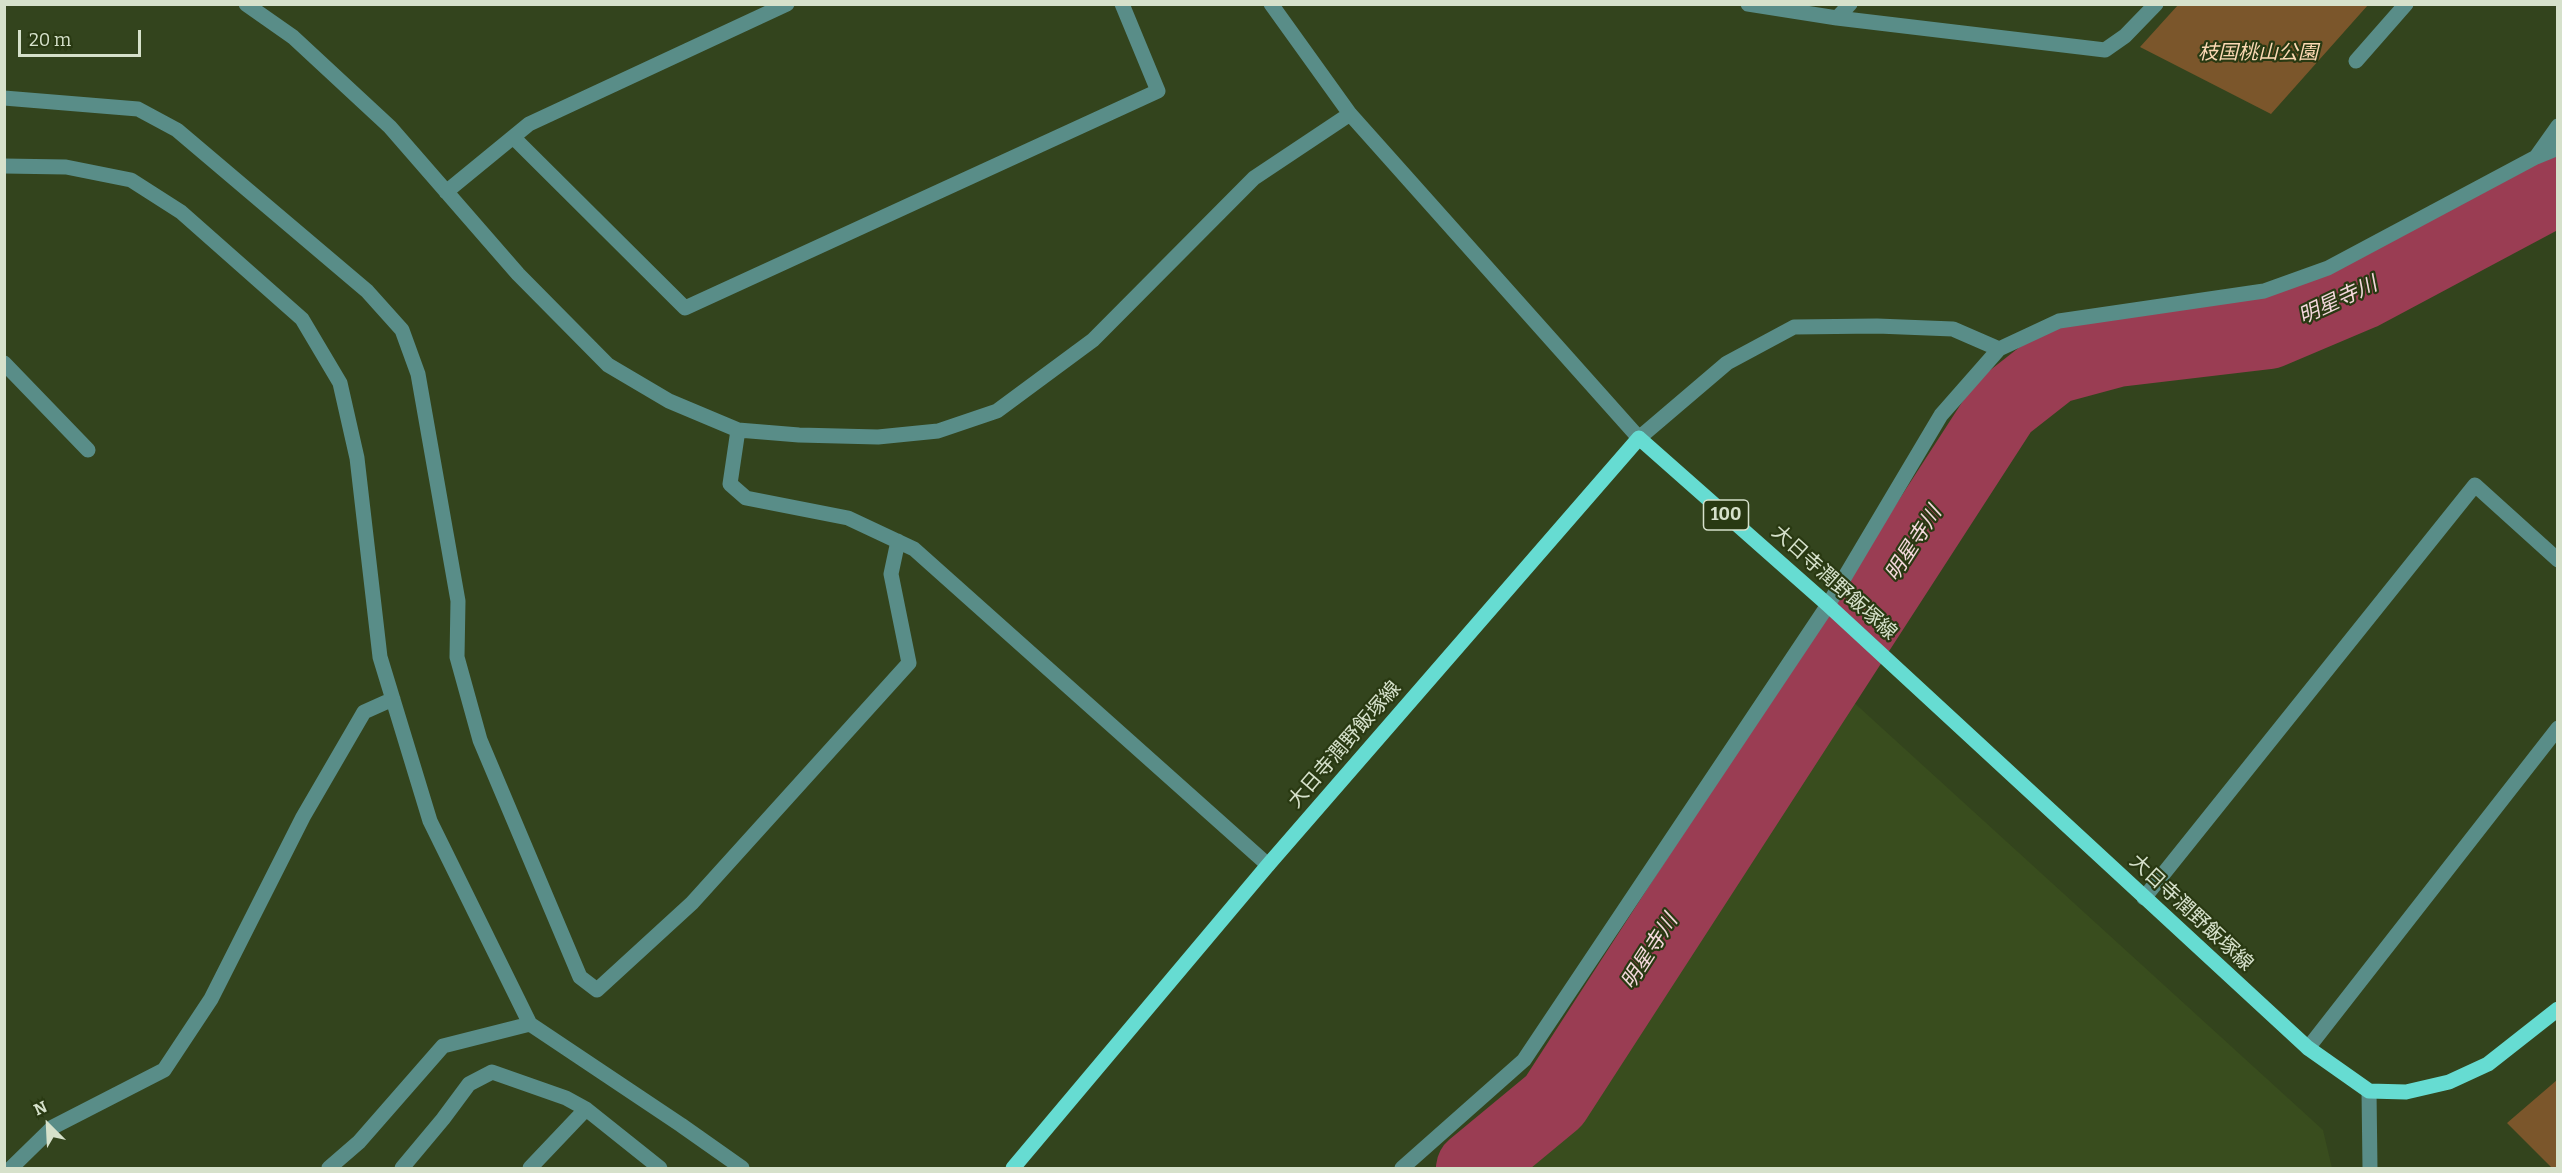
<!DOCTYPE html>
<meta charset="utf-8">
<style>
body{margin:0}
#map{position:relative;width:2562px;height:1173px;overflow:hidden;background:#33441d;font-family:Bitter,serif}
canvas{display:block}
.frame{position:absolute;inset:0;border:6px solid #d6e1cb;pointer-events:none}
.north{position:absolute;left:18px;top:1095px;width:60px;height:60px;-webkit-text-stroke:4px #293912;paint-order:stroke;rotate:336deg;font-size:16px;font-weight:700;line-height:24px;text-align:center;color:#d6e1cb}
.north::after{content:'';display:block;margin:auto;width:21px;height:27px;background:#d6e1cb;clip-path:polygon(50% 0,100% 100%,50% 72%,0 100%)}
.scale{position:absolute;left:18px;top:30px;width:123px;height:27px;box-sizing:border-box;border:3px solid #d6e1cb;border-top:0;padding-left:8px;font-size:18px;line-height:21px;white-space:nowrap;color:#d6e1cb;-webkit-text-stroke:4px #293912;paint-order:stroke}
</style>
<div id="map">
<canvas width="2562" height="1173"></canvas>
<div class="frame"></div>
<div class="north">N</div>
<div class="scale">20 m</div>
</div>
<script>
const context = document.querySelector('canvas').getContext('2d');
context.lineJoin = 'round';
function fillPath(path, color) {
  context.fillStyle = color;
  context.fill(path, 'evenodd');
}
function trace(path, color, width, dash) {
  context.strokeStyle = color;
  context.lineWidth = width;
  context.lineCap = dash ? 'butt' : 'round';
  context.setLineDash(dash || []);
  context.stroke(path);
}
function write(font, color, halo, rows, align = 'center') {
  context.font = font + ' Bitter,"Noto Sans JP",serif';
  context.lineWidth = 4.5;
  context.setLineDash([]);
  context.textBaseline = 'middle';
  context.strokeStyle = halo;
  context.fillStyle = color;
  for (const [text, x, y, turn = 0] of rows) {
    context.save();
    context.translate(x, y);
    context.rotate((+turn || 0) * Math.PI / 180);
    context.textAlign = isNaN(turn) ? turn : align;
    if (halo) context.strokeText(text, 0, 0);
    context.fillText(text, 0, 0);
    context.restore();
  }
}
const built = new Path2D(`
 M1838,688L2323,1130L2332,1168H1493L1561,1110Z`);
const green = new Path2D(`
 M2178,5V4L2368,5L2271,114L2140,47Z
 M2557,1080V1168H2552L2507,1123Z`);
const river = new Path2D(`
 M1473,1168L1554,1101L2003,407L2054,367L2117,350L2269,332L2361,293L2558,188`);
const minor = new Path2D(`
 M246,4L293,37L390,127L518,274L608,365L669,401L738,430L799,435L878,437L938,431L997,411L1093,340L1254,178L1350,114
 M1271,4L1350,114L1639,438L1727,363L1794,327L1877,326L1953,329L1999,349
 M1748,4L1837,18L2105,50L2125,36L2156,4
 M1837,18L1850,4
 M2356,61L2406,4
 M4,98L138,109L177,130L367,291L402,330L418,374L458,601L457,657L480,740L580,977L597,990L692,903L909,663L891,574L898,541
 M513,137L685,308L1158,91L1122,4
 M2536,157L2558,126
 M4,166L66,167L131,180L181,212L302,319L340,383L357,458L380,657L430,821L530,1024L681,1125L742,1168
 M446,192L529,124L787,4
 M4,363L88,450
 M738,430L730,484L746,498L848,518L914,549L1268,865
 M2144,898L2475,485L2558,560
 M2308,1048L2558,728
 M2369,1091L2370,1168
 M11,1168L53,1127L164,1070L211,999L303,817L364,712L393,699
 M329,1168L359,1142L443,1046L530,1024
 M402,1168L443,1119L469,1084L492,1072L566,1098L586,1109L660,1168
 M530,1168L586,1109
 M1402,1168L1524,1060L1828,605L1941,415L1999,349L2059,321L2264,291L2328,268L2536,157L2558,148`);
const major = new Path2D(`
 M1013,1168L1268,865L1639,438L1828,605L2308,1048L2369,1091L2406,1092L2449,1082L2488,1064L2558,1009`);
const shields = [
 [1726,515,45]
];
const shieldNames = [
 ["100",1726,515]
];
const parkNames = [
 ["枝国桃山公園",2258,53]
];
const streetNames = [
 ["大日寺潤野飯塚線",1834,583,42],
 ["大日寺潤野飯塚線",1345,745,-49],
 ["大日寺潤野飯塚線",2191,913,43]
];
const waterNames = [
 ["明星寺川",2338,301,-25],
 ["明星寺川",1914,544,-57],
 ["明星寺川",1650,952,-57]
];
fillPath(built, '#394d1e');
fillPath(green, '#7b562b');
trace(river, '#9a3d53', 74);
trace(minor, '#598d88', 15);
trace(major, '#66dcd2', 15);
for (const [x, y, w] of shields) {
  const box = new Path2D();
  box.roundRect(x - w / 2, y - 15, w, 30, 4.5);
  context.fillStyle = '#293912';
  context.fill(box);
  trace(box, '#d6e1cb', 1.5);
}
write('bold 18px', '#d6e1cb', null, shieldNames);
write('italic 20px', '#fcd9b4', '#293912', parkNames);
write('20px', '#d6e1cb', '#293912', streetNames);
write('italic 21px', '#f4d8dc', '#293912', waterNames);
</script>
